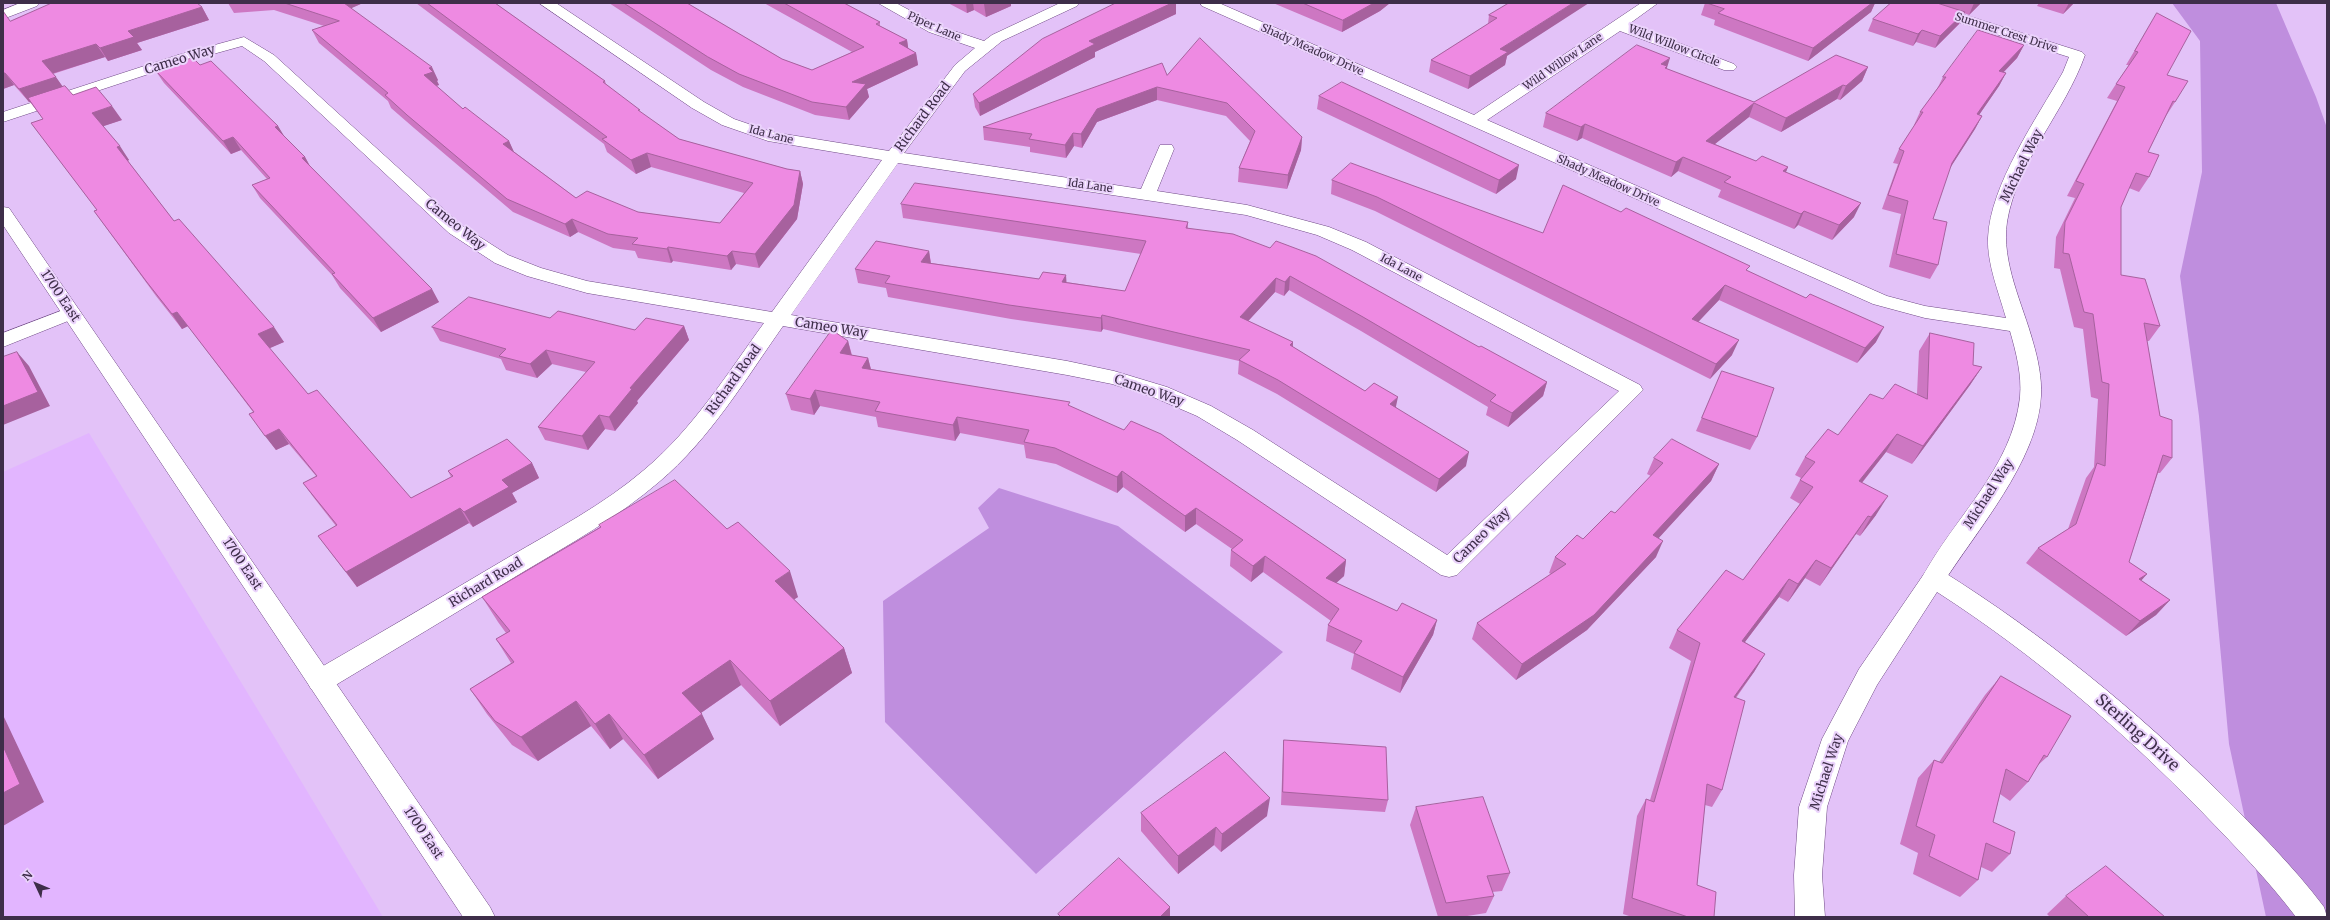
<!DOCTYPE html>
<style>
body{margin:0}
#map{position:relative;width:2330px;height:920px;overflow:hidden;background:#e3c2f8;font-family:Merriweather,serif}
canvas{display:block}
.frame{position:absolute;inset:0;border:4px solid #3e2e49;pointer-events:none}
.north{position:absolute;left:16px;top:864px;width:40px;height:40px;-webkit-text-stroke:3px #ebd3fc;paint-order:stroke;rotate:314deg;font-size:11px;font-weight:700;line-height:16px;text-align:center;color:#3e2e49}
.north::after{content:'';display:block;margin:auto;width:14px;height:18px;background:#3e2e49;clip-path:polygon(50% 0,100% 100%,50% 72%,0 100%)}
</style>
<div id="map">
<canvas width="2330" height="920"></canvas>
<div class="frame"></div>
<div class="north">N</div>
</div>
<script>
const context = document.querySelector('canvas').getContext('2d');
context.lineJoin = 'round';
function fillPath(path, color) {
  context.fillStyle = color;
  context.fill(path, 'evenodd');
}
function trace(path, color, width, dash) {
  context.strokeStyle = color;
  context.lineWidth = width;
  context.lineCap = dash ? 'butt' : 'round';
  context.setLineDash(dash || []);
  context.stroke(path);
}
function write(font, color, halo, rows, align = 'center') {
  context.font = font + ' Merriweather,serif';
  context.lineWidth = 4;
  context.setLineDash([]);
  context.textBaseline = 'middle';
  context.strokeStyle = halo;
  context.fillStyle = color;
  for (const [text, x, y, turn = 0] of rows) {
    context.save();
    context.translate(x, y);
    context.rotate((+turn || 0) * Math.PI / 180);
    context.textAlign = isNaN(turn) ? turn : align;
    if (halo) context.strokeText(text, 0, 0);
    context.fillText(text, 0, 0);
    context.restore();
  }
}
const built = new Path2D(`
 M89,433L272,733L383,917H3V472Z`);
const green = new Path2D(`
 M2172,3H2276L2316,97L2327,128V917H2266L2229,744L2199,416L2180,276L2202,172L2200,41Z
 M999,488L1118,526L1283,652L1036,874L885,722L883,601L989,528L978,508Z`);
const street = new Path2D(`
 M20,3H39L37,6L3,19V10Z
 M539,3H556L704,102L734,119L772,132L889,151L955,65L975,48L929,32L878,3H896L939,26L984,41L992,35L1060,3H1079L1077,6L1002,41L965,71L904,153L1141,189L1160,145H1172L1174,149L1157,191L1247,205L1329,227L1366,242L1640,385L1643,390L1457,575L1449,577L1441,575L1237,440L1197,416L1153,397L1112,384L1067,375L783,326C745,380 710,439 659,482C618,517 570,544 523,572C459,611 394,650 329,689L320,692L311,689L307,681L311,673C377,635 443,596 509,557C555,530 603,505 644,470C693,429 727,374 764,323L587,293L527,276L495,263L449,233L264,61L242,46L188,61L3,122V112L178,55L244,37L274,55L461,225L508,255L541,268L587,281L772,312L882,160L768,141L722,125L692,108ZM898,163L1246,215L1317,235L1352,250L1619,391L1447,555L1253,430L1211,406L1167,387L1114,371L1067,361L791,315Z
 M1200,3H1219L1474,115L1641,3H1658L1629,24L1734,64L1737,67L1734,70H1724L1620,31L1487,120L1887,296L1925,306L2006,318C1999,293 1987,264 1988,238C1990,185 2037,118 2063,72L2069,57L1907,6L1905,3H1927L2082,52L2085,55C2065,112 2017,161 2007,222C2001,262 2023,305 2033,342C2038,359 2042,378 2041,396C2038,461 1976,531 1942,585L1934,587L1926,585L1922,578C1954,517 2012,469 2020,397C2022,375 2016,352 2010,331L1925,318L1873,304L1202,6Z
 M71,307L78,309L81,313L78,317L3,347V333Z`);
const secondary = new Path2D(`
 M3,207L9,208L490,907L495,917H463L3,225Z
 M1934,569L1942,571C2044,635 2135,709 2220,793C2257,830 2293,866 2324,907L2327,917H2296C2268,880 2235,846 2203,813C2122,730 2035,655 1937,592L1877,685L1848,741L1827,807L1822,875L1825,917H1795L1794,875L1799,807L1822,739L1859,669L1926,571Z`);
const wall = new Path2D(`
 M228,3H363L351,8L438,80L437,81L439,85L436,86L463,109L509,141L513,151L576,198L638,212L720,223L744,193L651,167L636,174L607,152L604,144L416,3H495L605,81L606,84L641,113L679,139L787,169L800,171L803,184L797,219L759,268L736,264L731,270L673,261L671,263L638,258L635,251L613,248L578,232L570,237L513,212L414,128L391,108L388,101L319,43L312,30L324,26L274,10L234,13Z
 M609,3H687L782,59L812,70L852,52L764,3H844L880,22V26L907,40L908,48L916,53L918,65L867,89L869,97L849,120L815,115L743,87L711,70Z
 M948,3H1011V6L986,17L974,10L967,13Z
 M1116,3H1176V14L1095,52V57L980,116L975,107L973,94Z
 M1273,3H1390L1380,11L1342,32Z
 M1509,3L1507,56L1505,65L1468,89L1429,72L1431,60L1488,24L1489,15Z
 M1705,3H1875L1871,12L1808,61L1714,25L1715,20L1701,15Z
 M1891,3H1981L1969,15L1964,13L1959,24L1935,48L1916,42L1913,46L1868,31L1873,19Z
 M2039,3H2074L2063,14L2037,6Z
 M202,7L209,20L137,43L142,50L108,61L105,57L53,74L63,87L73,95L122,120L103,126L129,160L128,161L174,221L284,342L269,348L308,394L411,498L451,477L448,471L532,463L539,478L512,493L517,502L473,527L469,523L357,587L318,536L336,526L314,498L303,483L316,476L289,444L276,450L249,414L253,412L188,326L182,329L156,296L94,211L97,210L31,123L43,119L30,102H29L14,85L3,89L10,21Z
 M2157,13L2167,75L2175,102L2166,116L2148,152L2149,177L2139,192L2129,188L2121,207V275L2160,326L2149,341H2147L2160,416L2172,458L2160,473H2158L2129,562L2147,574L2141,580L2170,600L2156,615L2126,636L2026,563L2038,548L2068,529L2086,478L2094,467L2098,399L2091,397L2083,329L2074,327L2060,269L2054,268L2056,237L2075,198L2067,196L2117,101L2107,98L2116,84L2129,65H2126Z
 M2024,45L2017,58L2003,73H2006L1999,86L1979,115L1982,116L1975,129L1950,168L1933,219L1938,265L1930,279L1889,267L1901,214L1882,209L1898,164L1893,163L1899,149L1915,125H1914L1920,112L1937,89L1943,77Z
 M200,65L278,126L283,135L305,157L310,166L439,302L381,332L340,288L332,275L260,198L252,185L267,179L241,150L231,154L164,83L155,70Z
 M1868,67L1862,81L1840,100L1837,99L1781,132L1749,117L1715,144L1756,161L1788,167L1786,172L1854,217L1832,240L1798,225L1794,229L1718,197L1721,190L1678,171L1671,177L1582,138L1577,141L1543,127L1546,113L1667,69L1754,102Z
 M1167,75L1302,137L1301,150L1287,189L1238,182L1239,168L1250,141L1226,116L1157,100L1097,122L1082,148L1074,146L1066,158L1030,152V147L984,140L983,127Z
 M1319,96L1516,179L1496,194L1317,109Z
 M1332,180L1543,233L1748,271L1876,342L1857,363L1719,300L1698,321L1732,355L1710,379L1375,211L1331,194Z
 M901,204L1188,222V228L1479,347L1547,382L1543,396L1508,427L1486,415L1488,407L1361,331L1289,290L1284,296L1275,292L1248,321L1293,342V347L1365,391L1396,407L1466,466L1436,492L1277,394L1238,374L1239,361L1103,329L1101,332L1011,319L888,297L886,288L858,283L855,269L929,251L931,263L1039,279L1066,275V282L1125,291L1141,254L903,218Z
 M550,318L635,330L684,326L689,340L637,401L638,403L615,431L605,429L588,450L545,440L538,427L586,372L552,364L537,378L506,370L501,359L440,341L432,327Z
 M1930,333L1973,365L1982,367L1970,385L1912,464L1886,452L1862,483L1876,515L1860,536L1856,534L1820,586L1805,578L1788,602L1779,597L1745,642L1765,654L1754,672L1736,698L1722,790L1712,807L1705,805L1697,885L1714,917H1632L1623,914L1637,816L1646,799L1650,800L1691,661L1669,648L1677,630L1743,580L1800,504L1790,498L1801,478L1795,475L1805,457L1838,435L1883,399L1917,394L1919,351Z
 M848,341L852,355L868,358L871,369L1070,406L1346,560L1344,576L1336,583L1397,611L1437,620L1433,635L1400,693L1351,669L1354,654L1326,641L1328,625L1331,621L1263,572L1251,582L1230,566L1231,550L1232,549L1196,524L1185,532L1123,487L1117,493L1056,464L1026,458L1024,445L960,433L955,441L878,427L876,417L820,406L814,415L791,410L786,394Z
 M1722,371L1757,437L1750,450L1696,431Z
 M1654,458L1719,464L1711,481L1658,538L1656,557L1587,630L1516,680L1472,639L1477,623L1551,574L1549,573L1555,557L1583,539L1615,513L1651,476L1647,474Z
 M599,525L727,529L798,597L794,599L844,648L852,673L780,726L741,685L701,713L714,739L658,779L623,739L610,749L591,726L538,761L512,745L487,714L470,689L511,663L496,639L506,633L498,622L482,597L600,527Z
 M2001,676L2047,757L2037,766L2028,782L2010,801L2000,794L1993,822L2010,854L1992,872L1981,867L1978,880L1960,897L1913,874L1918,853L1900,844L1918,778L1934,760L1939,762L1985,695Z
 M1284,740L1388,800L1385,812L1281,805L1283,753Z
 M1416,807L1510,873L1502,891L1492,892L1494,896L1486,913L1461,917H1438L1410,825Z
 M1141,813L1267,816L1221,852L1214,845L1178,874L1141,831Z
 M2066,896L2165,917H2050L2047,914Z`);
const shadedWall = new Path2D(`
 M341,3H363L345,11Z
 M966,3H973L974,10L967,13Z
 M988,3H1011V6L986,17L984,4Z
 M1172,3H1176V14L1095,52V57L980,116L979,103L1089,41Z
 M1374,3H1390L1380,11L1342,32L1343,20Z
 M1573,3H1589L1507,56L1505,65L1468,89L1470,76L1500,49Z
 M1872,3H1875L1871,12L1808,61L1813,48Z
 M1974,3H1981L1969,15Z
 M2069,3H2074L2063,14Z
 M202,7L209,20L137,43L142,50L108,61L100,48L128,31Z
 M1965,12L1959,24L1935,48L1940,36Z
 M1922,30L1916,42L1913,46L1918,34Z
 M907,40L909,53L899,43Z
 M96,44L105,57L51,74L42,61Z
 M2024,45L2017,58L1992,84L1999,71Z
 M916,53L918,65L867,89L869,97L849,120L846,107L852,82Z
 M1670,58L1666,71L1661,64Z
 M432,67L438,80L437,81L439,85L430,88L424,75L429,68Z
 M1868,67L1862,81L1840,100L1846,86Z
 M3,73H5L14,85L3,89Z
 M2006,73L1999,86L1970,128L1977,114Z
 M56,77L65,90L29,102L19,89Z
 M1843,85L1837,99L1781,132L1786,118Z
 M1157,87V100L1097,122L1082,148L1081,134L1097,109Z
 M1754,103L1749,117L1701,155L1706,141Z
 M112,106L122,120L101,127L92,113Z
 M1982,116L1975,129L1945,176L1952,163Z
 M1585,124L1582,138L1577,141L1581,127Z
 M278,126L286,139L275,127Z
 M1073,133L1074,146L1066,158L1065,145Z
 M233,137L241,150L231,154L223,141Z
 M1302,137L1301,150L1287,189L1288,175Z
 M509,141L515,154L503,144Z
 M120,146L129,160L127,161L117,147Z
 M647,153L651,167L636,174L631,160Z
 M305,157L312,170L302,158Z
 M1683,157L1678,171L1671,177L1676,162Z
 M1519,165L1516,179L1496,194L1499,180Z
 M1788,167L1782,181L1783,171Z
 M800,171L803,184L797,219L759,268L755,254Z
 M1861,203L1854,217L1832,240L1839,225Z
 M1804,211L1798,225L1794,229L1801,214Z
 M572,219L578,232L570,237L565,224Z
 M668,247L673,261L671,263L667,249Z
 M732,251L736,264L731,270L727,256Z
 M929,251L931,265L921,262Z
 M1066,275L1067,289L1062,282Z
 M1290,276L1289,290L1284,296L1285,282Z
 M1276,278L1275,292L1239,331L1240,317Z
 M1725,285L1719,300L1687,334L1692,319Z
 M432,289L439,302L381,332L373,318Z
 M177,312L188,326L182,329L172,314Z
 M1102,315L1103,329L1101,332V318Z
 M684,326L689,340L637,401L638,403L615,431L609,417L630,388Z
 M274,327L284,342L268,349L258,334Z
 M1884,327L1876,342L1857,363L1865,348Z
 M1739,340L1732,355L1710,379L1716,364Z
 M848,341L852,357L840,353Z
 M1293,342L1292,355L1290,345Z
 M546,350L552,364L537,378L530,364Z
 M17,352L29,366L50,406L3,425V406Z
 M868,358L872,374L862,368Z
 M1982,367L1970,385L1912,464L1923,446Z
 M1547,382L1543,396L1508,427L1512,413Z
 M815,390L820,406L814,415L810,399Z
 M1398,397L1395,411L1390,404Z
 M599,415L605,429L588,450L582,436Z
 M957,417L960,433L955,441L953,425Z
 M279,429L289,444L276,450L265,436Z
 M1897,434L1886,452L1848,500L1859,481Z
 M1469,452L1466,466L1436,492L1439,479Z
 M532,463L539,478L512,493L517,502L473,527L464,512L502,480Z
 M1719,464L1711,481L1646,552L1653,535Z
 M1122,471L1123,487L1117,493V477Z
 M1888,496L1876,515L1860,536L1871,517Z
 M460,508L469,523L357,587L346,572Z
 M1196,508V524L1185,532V516Z
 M1868,516L1856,534L1820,586L1831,568Z
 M1663,541L1656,557L1587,630L1516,680L1522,664Z
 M1265,556L1263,572L1251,582L1253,566Z
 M1346,560L1344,576L1324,594L1326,578Z
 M1816,560L1805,578L1788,602L1798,584Z
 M790,571L798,597L784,606L775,581Z
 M2147,574L2134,589L2139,579Z
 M1789,579L1779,597L1732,659L1742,641Z
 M2170,600L2156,615L2126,636L2140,621Z
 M1437,620L1433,635L1400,693L1403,677Z
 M844,648L852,673L780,726L770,701Z
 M1765,654L1754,672L1723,714L1734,697Z
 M730,660L741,685L695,717L682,693Z
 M576,701L591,726L538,761L521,737Z
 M609,714L623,739L610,749L595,724Z
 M702,714L714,739L658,779L644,755Z
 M3,715L44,802L3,826Z
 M1270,798L1267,816L1221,852L1222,834Z
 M1216,827L1214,845L1178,874V856Z
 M1170,907V917H1160Z`);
const building = new Path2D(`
 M52,3H197L202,7L128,31L134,37L100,48L96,44L42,61L56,77L19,89L5,73H3V11L10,21Z
 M285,3H344L432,67L429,68L433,72L424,75L463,109L465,107L509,141L503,144L576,198L587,191L638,212L720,223L753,183L647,153L631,160L602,139L607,137L427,3H495L605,81L603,82L640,110H638L679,139L787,169L800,171L794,205L755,254L732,251L727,256L668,247L667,249L632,244L638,238L608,234L572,219L565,224L507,199L407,115L385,95L388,93L312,30L339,21Z
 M624,3H687L782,59L812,70L864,47L784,3H844L880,22L876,24L907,40L899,43L916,53L852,82L866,84L846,107L812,102L739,74L708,57Z
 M1116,3H1172L1089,41L1095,44L979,103L973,94L1042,39Z
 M1303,3H1374L1343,20Z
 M1509,3H1573L1500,49L1508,52L1470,76L1431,60L1497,18L1489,15Z
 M1707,3H1872L1813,48L1718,13L1724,9Z
 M1891,3H1937L1965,12L1940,36L1922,30L1918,34L1873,19Z
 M2157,13L2191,31L2167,75L2188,81L2175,102L2173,101L2148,152L2159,155L2149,177L2136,173L2121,207V275L2145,279L2160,326L2144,323L2160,416L2172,420V458L2163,455L2129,562L2147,574L2139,579L2170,600L2140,621L2038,548L2076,524L2097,463L2105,466L2109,384L2102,382L2093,314L2084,312L2069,254L2063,253L2065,222L2084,184L2076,181L2125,87L2116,84L2138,52L2135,51Z
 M1978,30L2024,45L1999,71L2006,73L1977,114L1982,116L1952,163L1933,219L1947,222L1938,265L1896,254L1908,201L1888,195L1904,151L1899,149L1923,112H1920L1946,77H1943Z
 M1200,38L1302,137L1288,175L1239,168L1255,131L1227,103L1157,87L1097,109L1081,134L1073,133L1065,145L1029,139L1032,134L983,127L1162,63L1167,75Z
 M1637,45L1670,58L1661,64L1667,66L1665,68L1754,102L1836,55L1868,67L1846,86L1843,85L1786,118L1754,103L1706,141L1756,161L1762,156L1788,167L1783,171L1861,203L1839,225L1804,211L1801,214L1724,182L1731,177L1683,157L1676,162L1585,124L1581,127L1546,113Z
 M193,58L200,65L211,61L278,126L275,127L305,157L302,158L432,289L373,318L332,274L335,273L252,185L270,178L233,137L223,141L155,70Z
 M1342,82L1519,165L1499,180L1319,96Z
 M65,86L73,95L96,87L112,106L92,113L120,146L117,147L174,221L179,219L274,327L258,334L308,394L317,390L411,498L453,476L448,471L507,439L532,463L502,480L509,487L464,512L460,508L346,572L318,536L337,525L303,483L317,476L279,429L265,436L249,414L254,412L177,312L172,314L146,281L94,211L97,210L31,123L43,119L28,98Z
 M1351,163L1543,233L1563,185L1621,212L1626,208L1703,244L1750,266L1746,270L1806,298L1810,294L1884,327L1865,348L1725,285L1692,319L1739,340L1716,364L1377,197L1332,180Z
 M915,183L1188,222L1186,228L1233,234L1270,248L1276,241L1316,256L1479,347L1481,346L1547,382L1512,413L1490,401L1496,395L1363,317L1290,276L1285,282L1276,278L1240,317L1293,342L1290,345L1365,391L1374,383L1398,397L1390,404L1469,452L1439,479L1278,380L1239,360L1250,350L1102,315L1101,318L1009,305L885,283L890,276L855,269L876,241L929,251L921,262L1039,279L1043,272L1066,275L1062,282L1125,291L1146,241L901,204Z
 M469,297L550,318L558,311L635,330L646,318L684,326L630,388L632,389L609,417L599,415L582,436L538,427L595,362L546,350L530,364L499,356L506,349L432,327Z
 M832,330L848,341L840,353L868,358L862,368L1070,402L1068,405L1124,430L1131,421L1161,434L1346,560L1326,578L1397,611L1402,603L1437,620L1403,677L1354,653L1362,641L1328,625L1339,609L1265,556L1253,566L1231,550L1243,540L1196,508L1185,516L1122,471L1117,477L1055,448L1024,442L1029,430L957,417L953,425L875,411L880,402L815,390L810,399L786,394Z
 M1930,333L1974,343L1973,365L1982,367L1923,446L1897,434L1859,481L1888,496L1871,517L1868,516L1831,568L1816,560L1798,584L1789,579L1742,641L1765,654L1734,697L1745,701L1722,790L1707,784L1697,885L1716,892L1714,917H1688L1632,898L1646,799L1654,802L1700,643L1677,630L1726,570L1743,580L1813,487L1800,480L1815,462L1805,457L1828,429L1838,435L1870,394L1883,399L1895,384L1927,399Z
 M17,352L38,392L3,406V357Z
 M1722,371L1774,388L1757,437L1702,418Z
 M1672,439L1719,464L1653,535L1663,541L1594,615L1522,664L1477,623L1566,564L1555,557L1577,535L1583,539L1611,511L1615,513L1663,463L1654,458Z
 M675,480L727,529L738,522L790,571L775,581L844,648L770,701L730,660L682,693L702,714L644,755L609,714L595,724L576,701L521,737L495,721L470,689L514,662L496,639L510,631L482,597L601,527L599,525Z
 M2001,676L2071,716L2047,757L2044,755L2028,782L2006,769L1993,822L2015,832L2010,854L1986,843L1978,880L1929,856L1935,835L1916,826L1934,760L1942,763Z
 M1284,740L1386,747L1388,800L1283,792Z
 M3,746L20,784L3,793Z
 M1225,752L1270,798L1222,834L1216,827L1178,856L1141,813Z
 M1483,797L1510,873L1487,876L1494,896L1446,903L1416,807Z
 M1119,858L1170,907L1160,917H1061L1058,914Z
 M2106,866L2165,917H2089L2066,896Z`);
const farStreetnames = [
 ["Piper Lane",934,27,24],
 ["Summer Crest Drive",2006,33,18],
 ["Wild Willow Circle",1674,46,21],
 ["Shady Meadow Drive",1312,50,24],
 ["Wild Willow Lane",1563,62,-34],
 ["Ida Lane",771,135,15],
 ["Shady Meadow Drive",1608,181,24],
 ["Ida Lane",1090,186,8],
 ["Ida Lane",1401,268,28]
];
const streetNames = [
 ["Cameo Way",180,60,-17],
 ["Richard Road",923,117,-53],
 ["Michael Way",2022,166,-64],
 ["Cameo Way",455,225,39],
 ["1700 East",60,296,56],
 ["Cameo Way",831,328,9],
 ["Richard Road",734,380,-54],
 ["Cameo Way",1149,391,19],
 ["Michael Way",1989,494,-57],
 ["Cameo Way",1482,536,-44],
 ["1700 East",242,564,56],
 ["Richard Road",486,583,-31],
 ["Michael Way",1827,772,-72],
 ["1700 East",423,833,56]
];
const nearStreetnames = [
 ["Sterling Drive",2137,733,42]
];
fillPath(built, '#e2b5ff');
fillPath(green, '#bf8ede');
trace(street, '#6e4984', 1);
trace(secondary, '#6e4984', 1);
fillPath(street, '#fff');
fillPath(secondary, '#fff');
fillPath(wall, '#cd77c2');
fillPath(shadedWall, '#a7619e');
fillPath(building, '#ee8ae2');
trace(building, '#a7619e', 1);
write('11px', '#3e2e49', '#ebd3fc', farStreetnames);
write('13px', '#3e2e49', '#ebd3fc', streetNames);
write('16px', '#3e2e49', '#ebd3fc', nearStreetnames);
</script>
